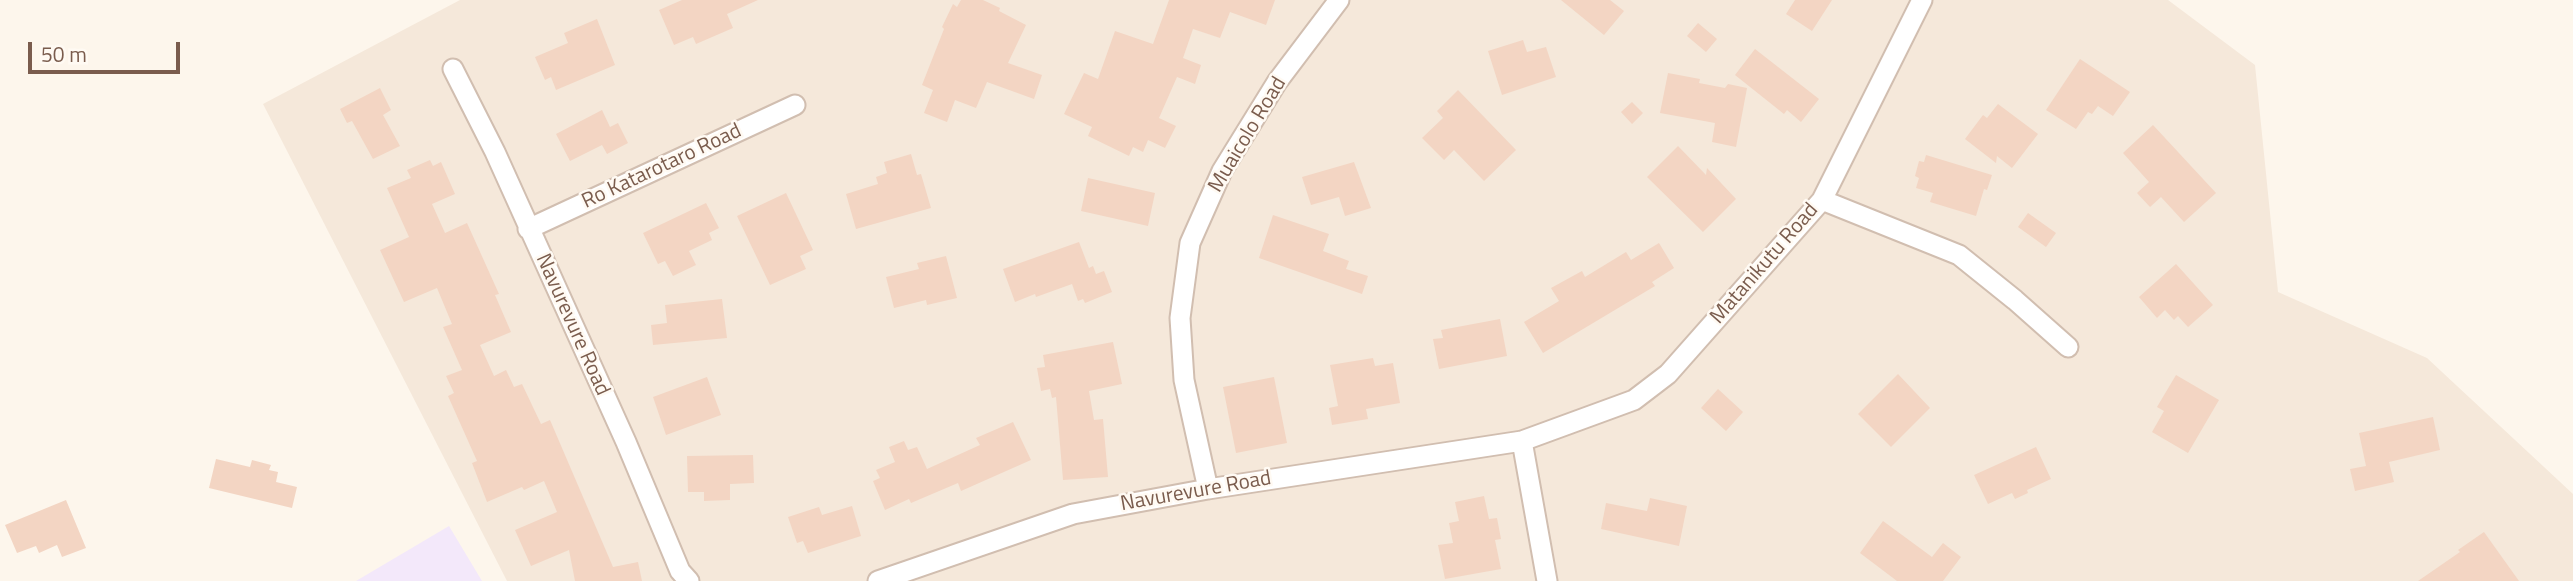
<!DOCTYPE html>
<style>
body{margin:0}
#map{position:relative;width:2573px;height:581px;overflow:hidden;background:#fdf6ec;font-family:"Titillium Web",sans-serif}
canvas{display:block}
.scale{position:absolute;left:28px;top:42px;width:152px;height:32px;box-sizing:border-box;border:4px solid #7a5c4d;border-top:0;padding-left:9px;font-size:21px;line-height:24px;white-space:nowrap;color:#7a5c4d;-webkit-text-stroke:5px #fffaf3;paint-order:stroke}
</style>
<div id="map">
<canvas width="2573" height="581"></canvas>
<div class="scale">50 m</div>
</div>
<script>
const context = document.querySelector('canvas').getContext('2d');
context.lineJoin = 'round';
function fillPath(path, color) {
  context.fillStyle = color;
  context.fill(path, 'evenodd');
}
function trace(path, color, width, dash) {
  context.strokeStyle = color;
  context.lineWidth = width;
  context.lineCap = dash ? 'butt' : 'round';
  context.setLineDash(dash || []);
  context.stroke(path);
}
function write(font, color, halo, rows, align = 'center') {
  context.font = font + ' "Titillium Web",sans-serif';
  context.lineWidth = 5;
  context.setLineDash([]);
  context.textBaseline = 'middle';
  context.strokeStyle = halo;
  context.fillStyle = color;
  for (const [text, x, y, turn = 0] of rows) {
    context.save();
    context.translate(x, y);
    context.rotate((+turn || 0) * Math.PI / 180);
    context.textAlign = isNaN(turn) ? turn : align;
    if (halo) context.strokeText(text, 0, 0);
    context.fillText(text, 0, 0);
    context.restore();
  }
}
const residential = new Path2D(`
 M460,0H2168L2255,65L2278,292L2427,358L2573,494V581H507L263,104Z`);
const education = new Path2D(`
 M449,526L482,581H356Z`);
const building = new Path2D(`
 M682,0H758L727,14L733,28L696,44L693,37L674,45L659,10Z
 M961,0H983L1000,8L999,11L1026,25L1008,63L1042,75L1034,99L987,82L976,108L955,100L947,122L924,113L933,90L922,85L944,29L942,27L953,4L957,7Z
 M1169,0H1275L1266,25L1230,12L1220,38L1193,29L1183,58L1201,65L1195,84L1177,77L1159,118L1176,126L1165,148L1148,140L1143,152L1133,147L1129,156L1088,136L1092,127L1064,114L1084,73L1098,79L1115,31L1153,44Z
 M1561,0H1610L1624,11L1604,35Z
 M1795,0H1832L1812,31L1786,14Z
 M597,19L615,65L556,90L551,77L545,80L535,57L568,43L564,33Z
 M1698,23L1717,39L1706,52L1687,36Z
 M1523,40L1527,52L1546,47L1556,77L1502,95L1488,51Z
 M1755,49L1819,99L1801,122L1787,110L1784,114L1735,75Z
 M2080,59L2130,92L2113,116L2098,106L2092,114L2088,112L2076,129L2046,110Z
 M1668,73L1700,79L1699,83L1725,88L1728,84L1747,88L1736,147L1712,142L1715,123L1660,113Z
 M380,88L391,110L383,115L400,146L373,159L352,121L347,123L340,109Z
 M1458,90L1516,150L1484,181L1454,150L1444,160L1422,138L1443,118L1437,111Z
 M1632,102L1643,113L1632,124L1621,112Z
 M1998,104L2038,134L2012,168L1997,156L1996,163L1965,139L1983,115L1987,118Z
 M602,110L610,127L618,123L628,143L607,154L602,145L570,161L556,134Z
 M2153,125L2216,193L2184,222L2161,197L2150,207L2137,193L2149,182L2123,153Z
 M1678,146L1706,175L1707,168L1736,199L1703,232L1647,177Z
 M911,154L917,175L921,174L931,208L856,229L846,194L878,184L876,177L887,173L884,162Z
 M1926,155L1992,175L1987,190L1984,189L1976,216L1930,202L1933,193L1916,188L1919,178L1915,176L1919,161L1924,162Z
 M430,160L433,166L441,162L455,194L432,204L445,233L467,223L499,294L495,295L511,332L480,345L494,376L506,370L514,387L522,384L541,424L550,420L613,567L638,562L642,581H575L569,550L531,566L515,530L557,512L544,481L524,490L522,487L487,502L472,463L477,461L448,396L454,393L446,376L462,370L443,327L452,324L437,288L404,302L380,250L409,237L387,188L411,178L407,170Z
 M1354,162L1371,208L1345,216L1339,197L1311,205L1302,177Z
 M1088,178L1155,193L1148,226L1081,211Z
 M786,193L813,250L800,256L806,269L770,285L737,216Z
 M706,203L719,228L709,233L712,240L689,251L696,265L673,276L665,261L658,264L643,233Z
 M2028,213L2056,233L2046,247L2018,227Z
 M1273,215L1329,234L1323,251L1349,261L1346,269L1368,276L1362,294L1259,258Z
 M1079,242L1089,268L1093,266L1096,274L1104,271L1112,292L1085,303L1083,299L1078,301L1072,284L1036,297L1035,294L1015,302L1003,269Z
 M1659,243L1674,268L1652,282L1655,286L1543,353L1524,322L1559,301L1551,288L1582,271L1585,277L1626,252L1631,260Z
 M946,256L957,298L927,305L926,300L894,308L886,277L919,269L917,263Z
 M2176,264L2213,305L2188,327L2178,316L2174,320L2165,310L2157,318L2139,297Z
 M722,299L727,338L653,345L651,325L667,323L665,305Z
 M1500,319L1507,356L1439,369L1433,339L1443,338L1441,330Z
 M1113,342L1122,384L1089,391L1094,420L1103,419L1108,477L1063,480L1056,397L1052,398L1050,389L1041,391L1037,368L1045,367L1043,355Z
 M1373,358L1375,366L1393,363L1400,403L1366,409L1368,419L1332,425L1329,408L1338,406L1330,365Z
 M1898,374L1930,408L1891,447L1858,414Z
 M2176,375L2219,400L2188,453L2152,432L2164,411L2157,407Z
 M707,377L721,415L666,435L653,397Z
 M1274,377L1287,443L1236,453L1223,387Z
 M1718,389L1743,412L1726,431L1701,408Z
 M2433,417L2440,450L2389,462L2394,482L2355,491L2350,469L2366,466L2359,433Z
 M1013,422L1031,460L961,491L958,483L911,503L909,499L885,510L873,481L880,478L876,470L895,462L889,447L904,441L908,450L917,447L927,469L980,445L976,438Z
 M2036,447L2051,479L2027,490L2028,493L2015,499L2012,493L1988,504L1974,475Z
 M753,455L754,483L730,484V500L704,501V492H688L687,456Z
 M216,459L250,467L252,460L271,465L269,470L278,472L276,482L297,487L292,508L209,488Z
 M1484,496L1489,519L1497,518L1501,539L1495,540L1501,569L1445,579L1438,545L1453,543L1449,523L1459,521L1455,502Z
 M1650,498L1687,506L1679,546L1601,529L1606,503L1647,511Z
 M66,500L86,548L62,557L57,545L39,553L36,546L17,553L5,525Z
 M852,506L861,536L808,553L803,541L797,543L788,517L819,507L822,515Z
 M1883,521L1932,557L1943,543L1961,557L1943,581H1897L1860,553Z
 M2484,532L2519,581H2418L2460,552L2458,550Z`);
const minor = new Path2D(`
 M453,69L495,152L626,442L680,571L689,581
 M1822,200L1959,255L2015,300L2068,347
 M528,229L795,105
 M1522,441L1547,581
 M1208,489L1184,380L1180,318L1190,243L1222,171L1277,82L1339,0
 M878,581L1073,514L1208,489L1522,441L1634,400L1668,374L1822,200L1922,0`);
const streetNames = [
 ["Muaicolo Road",1248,135,-59],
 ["Ro Katarotaro Road",662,167,-25],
 ["Matanikutu Road",1765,264,-49],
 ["Navurevure Road",572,325,66],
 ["Navurevure Road",1196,492,-10]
];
fillPath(residential, '#f5e8da');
fillPath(education, '#f3e8fa');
fillPath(building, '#f3d5c3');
trace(minor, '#d1beb0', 23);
trace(minor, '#fff', 19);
write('21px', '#7a5c4d', '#fffaf3', streetNames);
</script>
